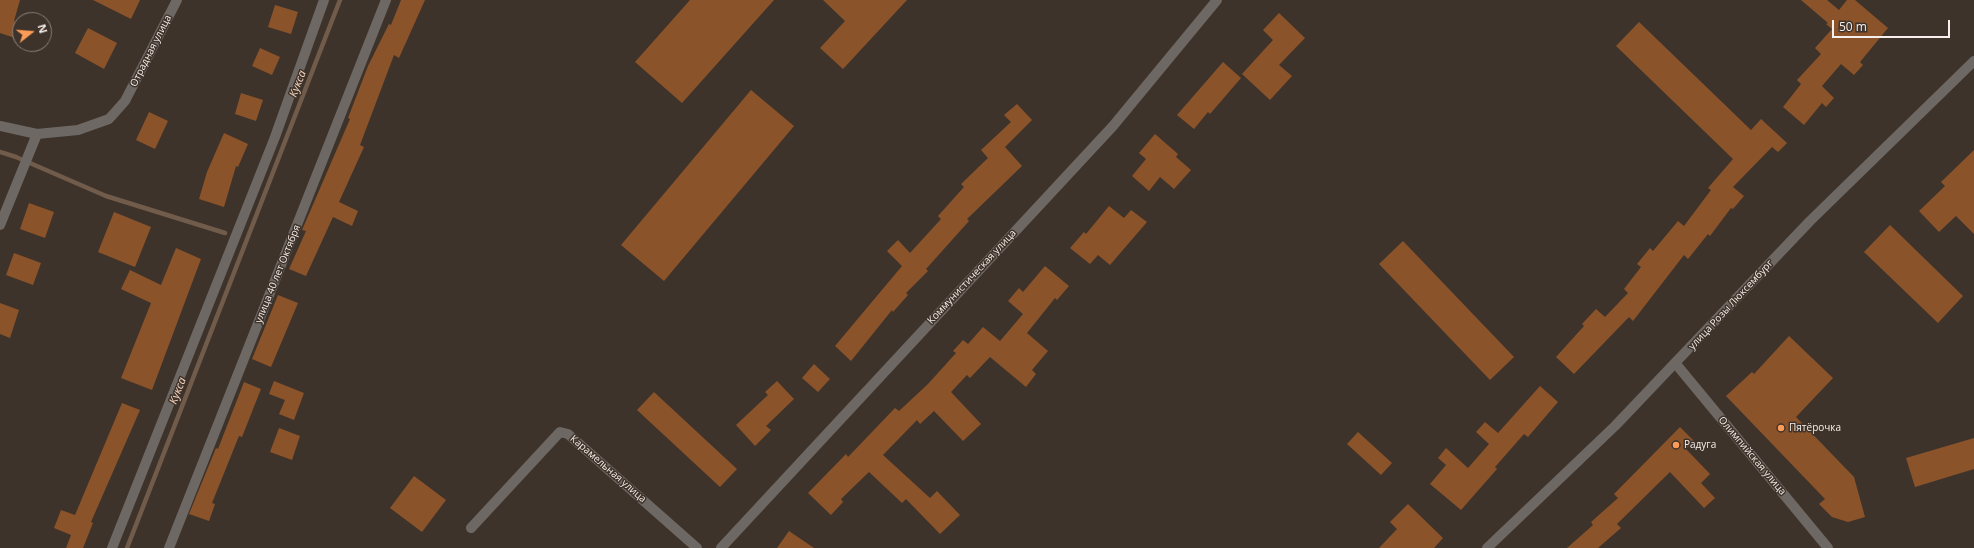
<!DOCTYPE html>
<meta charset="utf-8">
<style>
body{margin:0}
#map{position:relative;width:1974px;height:548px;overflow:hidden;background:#3e332b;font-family:"Open Sans",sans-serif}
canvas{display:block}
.north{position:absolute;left:12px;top:12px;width:40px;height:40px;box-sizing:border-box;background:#3e332b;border:1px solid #887e78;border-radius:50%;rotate:73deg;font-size:11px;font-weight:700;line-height:16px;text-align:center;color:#f7efeb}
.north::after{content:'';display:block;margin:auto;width:14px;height:18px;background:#fd9c56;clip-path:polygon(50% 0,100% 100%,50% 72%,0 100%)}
.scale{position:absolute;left:1832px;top:20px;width:118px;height:18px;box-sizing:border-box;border:2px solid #f7efeb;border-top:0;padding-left:5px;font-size:12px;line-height:14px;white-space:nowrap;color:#f7efeb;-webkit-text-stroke:3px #3e332b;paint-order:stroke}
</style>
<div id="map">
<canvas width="1974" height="548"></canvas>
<div class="north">N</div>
<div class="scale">50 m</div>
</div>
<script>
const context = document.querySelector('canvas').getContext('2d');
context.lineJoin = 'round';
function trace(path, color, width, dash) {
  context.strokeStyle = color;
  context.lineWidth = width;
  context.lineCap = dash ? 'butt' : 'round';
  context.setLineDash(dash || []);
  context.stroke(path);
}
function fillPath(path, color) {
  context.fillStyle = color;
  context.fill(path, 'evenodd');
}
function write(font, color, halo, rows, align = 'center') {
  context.font = font + ' "Open Sans",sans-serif';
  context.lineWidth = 3;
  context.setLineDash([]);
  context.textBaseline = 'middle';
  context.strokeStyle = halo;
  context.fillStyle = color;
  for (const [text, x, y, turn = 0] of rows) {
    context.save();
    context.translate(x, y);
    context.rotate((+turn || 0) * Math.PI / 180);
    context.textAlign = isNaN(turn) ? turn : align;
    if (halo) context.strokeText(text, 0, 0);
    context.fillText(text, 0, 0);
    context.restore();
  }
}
const stream = new Path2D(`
 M0,152L16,157L106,196L225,233
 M127,548L340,0`);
const building = new Path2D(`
 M0,0H20L14,21L20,23L18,39L0,33Z
 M93,0H140L131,19Z
 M401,0H425L399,58L394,55L360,145L364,147L339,202L358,211L352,226L333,217L306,276L289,269L306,231L302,230L350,119L348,118L368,66L389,24L391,25Z
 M690,0H774L682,103L635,62Z
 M823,0H907L843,69L820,48L845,21Z
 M1801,0H1827L1839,10L1847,0H1855L1888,28L1860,62L1863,65L1854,75L1841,64L1822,86L1834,98L1826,107L1822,103L1804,125L1783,107L1801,84L1797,80L1821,54L1815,48L1832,29L1826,24L1828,23Z
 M275,5L298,12L291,34L268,27Z
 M1279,13L1305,38L1279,65L1292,76L1270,100L1242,74L1273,40L1263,30Z
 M1639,22L1751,130L1761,119L1787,143L1778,152L1772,147L1733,187L1744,196L1733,209L1731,208L1710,236L1708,234L1688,259L1684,255L1633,321L1629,317L1574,374L1556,357L1584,326L1582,324L1596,309L1605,317L1628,293L1624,289L1641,267L1637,264L1650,248L1653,251L1678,221L1684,226L1711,190L1708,188L1733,159L1616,46Z
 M88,28L117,43L104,69L75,53Z
 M260,48L280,57L272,75L252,66Z
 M1223,62L1241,78L1210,114L1208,112L1194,129L1177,115Z
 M751,90L794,126L664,281L621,245Z
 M241,93L263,100L256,121L235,114Z
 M1017,104L1032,120L1005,147L1022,166L967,219L969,221L926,269L928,271L906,293L908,295L893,312L892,310L851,361L835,346L902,266L887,251L898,240L910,253L941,219L938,216L964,187L961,184L988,158L981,150L1011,122L1004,115Z
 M149,112L168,121L155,149L136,140Z
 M224,133L248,144L238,167L236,166L224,207L199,199L207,172Z
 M1155,134L1178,154L1176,157L1191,170L1174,189L1160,177L1149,191L1132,176L1146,159L1139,153Z
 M1974,150V234L1956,216L1939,232L1919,211L1945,186L1941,182Z
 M29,203L54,212L45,238L20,229Z
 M1109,206L1124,218L1131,210L1147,222L1110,265L1098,255L1090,264L1070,248L1084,232L1086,234Z
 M114,212L151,227L135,267L98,252Z
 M1890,225L1963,296L1938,323L1864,252Z
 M1403,241L1514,357L1490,380L1379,264Z
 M176,248L201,259L152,390L121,378L151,303L121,289L130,270L161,285Z
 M14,253L41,263L33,285L6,275Z
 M1045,266L1069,286L1057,300L1055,298L1027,333L1048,351L1032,370L1036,374L1026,387L990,357L970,378L967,375L951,392L981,424L963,441L934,411L920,424L917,420L883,455L930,498L937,491L960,515L940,534L906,499L902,503L869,472L841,499L843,502L831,515L808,493L846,454L848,457L895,408L899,411L928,384L956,353L953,351L963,340L968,344L983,327L1000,341L1023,314L1008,301L1019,288L1023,292Z
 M278,295L298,303L271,367L252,359Z
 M0,303L19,310L10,338L0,334Z
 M1789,336L1833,378L1796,417L1854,477L1865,517L1848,522L1832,517L1819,504L1825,499L1726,396L1752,372L1754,374Z
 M814,364L830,379L818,392L802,378Z
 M274,381L304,393L294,420L279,414L285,400L269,394Z
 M777,381L794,399L766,426L771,430L755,446L736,425L768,395L765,392Z
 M244,382L261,389L242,437L239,436L212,503L215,504L209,521L189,514L216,448L218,449Z
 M1540,386L1558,402L1528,437L1524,434L1495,467L1497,469L1461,510L1430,484L1446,465L1438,458L1446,448L1468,468L1489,444L1476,432L1485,422L1498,433Z
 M654,392L737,469L720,487L637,410Z
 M122,403L140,410L91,522L93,523L83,548H66L71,535L54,528L61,510L75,515Z
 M1680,427L1694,441L1686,449L1710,474L1701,483L1715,498L1704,508L1670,472L1617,524L1621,528L1598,548H1567L1593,525L1591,522L1618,498L1614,494Z
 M279,428L300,436L292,460L270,452Z
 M1358,432L1392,463L1381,475L1347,444Z
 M1974,438V469L1915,487L1906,458Z
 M414,476L446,500L422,532L390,508Z
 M1408,504L1443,538L1434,548H1379L1397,529L1390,522Z
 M789,531L814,548H777Z`);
const minor = new Path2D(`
 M0,126L37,134L78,130L109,119L125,101L177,0
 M0,225L37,134
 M1676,364L1828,548
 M471,528L560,432L568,434L697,548
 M112,548L275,137L324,0
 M169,548L386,0
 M721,548L1113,126L1217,0`);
const tertiary = new Path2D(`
 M1487,548L1615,426L1810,221L1974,61`);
const markers = [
 [1781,428,4,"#fd9c56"],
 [1676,445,4,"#fd9c56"]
];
const streetNames = [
 ["Отрадная улица",151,51,-63],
 ["улица 40 лет Октября",278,274,-68],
 ["Коммунистическая улица",972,277,-47],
 ["улица Розы Люксембург",1731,305,-47],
 ["Олимпийская улица",1752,456,50],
 ["Карамельная улица",608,469,41]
];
const poiNames = [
 ["Пятёрочка",1789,428],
 ["Радуга",1684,445]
];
const waterNames = [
 ["Кукса",298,84,-69],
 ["Кукса",178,391,-69]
];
trace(stream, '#715b4a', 4.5);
fillPath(building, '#8b532a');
trace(minor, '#6e6864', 10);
trace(tertiary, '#6e6864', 10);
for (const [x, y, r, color] of markers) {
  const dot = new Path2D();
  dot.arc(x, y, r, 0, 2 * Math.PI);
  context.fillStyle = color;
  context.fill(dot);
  trace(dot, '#3e332b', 1.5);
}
write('10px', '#f7efeb', '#3e332b', streetNames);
write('10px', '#f7efeb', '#3e332b', poiNames, 'left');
write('italic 11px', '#f9d6c0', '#3e332b', waterNames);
</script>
